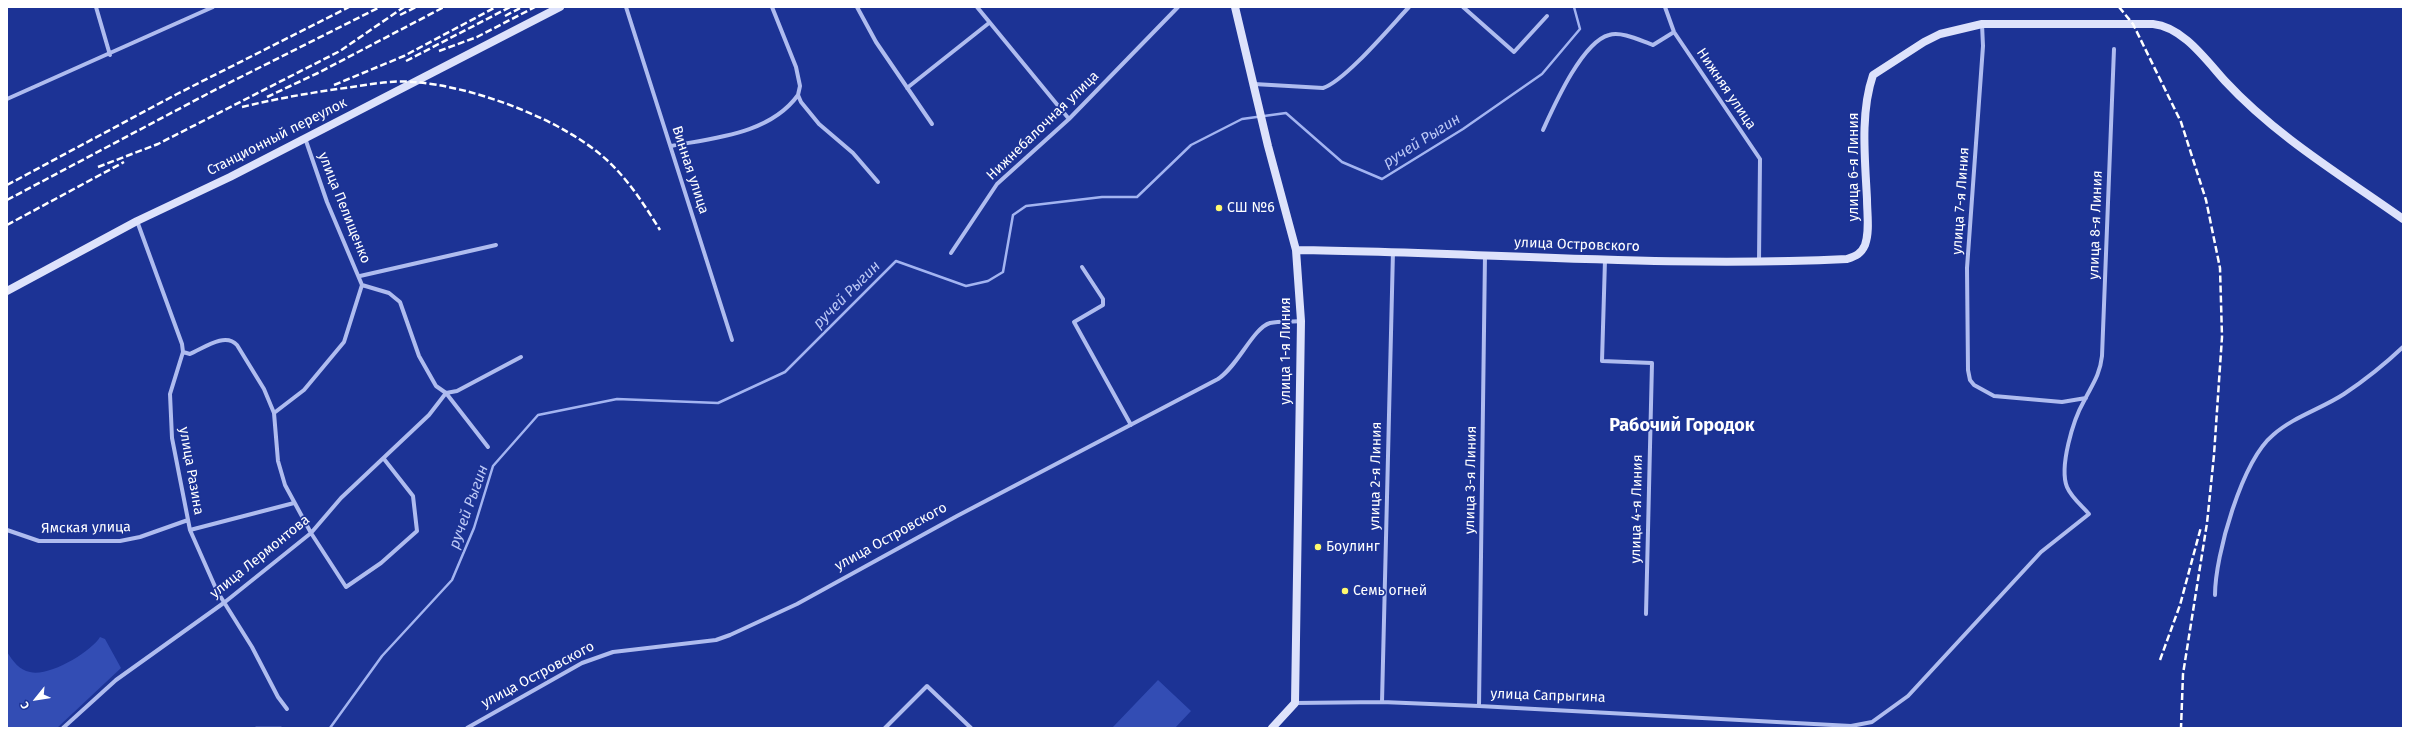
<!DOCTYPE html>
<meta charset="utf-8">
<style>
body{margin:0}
#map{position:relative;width:2410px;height:735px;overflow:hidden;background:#1c3395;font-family:"Fira Sans",sans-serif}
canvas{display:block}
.frame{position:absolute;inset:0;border:8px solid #fff;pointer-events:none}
.north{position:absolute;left:16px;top:679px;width:40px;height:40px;-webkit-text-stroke:3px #1c3395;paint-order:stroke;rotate:240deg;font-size:11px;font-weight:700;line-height:16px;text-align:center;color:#fff}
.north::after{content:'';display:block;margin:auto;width:14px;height:18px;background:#fff;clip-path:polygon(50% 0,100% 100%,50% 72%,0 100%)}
</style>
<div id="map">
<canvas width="2410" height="735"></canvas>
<div class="frame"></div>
<div class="north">С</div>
</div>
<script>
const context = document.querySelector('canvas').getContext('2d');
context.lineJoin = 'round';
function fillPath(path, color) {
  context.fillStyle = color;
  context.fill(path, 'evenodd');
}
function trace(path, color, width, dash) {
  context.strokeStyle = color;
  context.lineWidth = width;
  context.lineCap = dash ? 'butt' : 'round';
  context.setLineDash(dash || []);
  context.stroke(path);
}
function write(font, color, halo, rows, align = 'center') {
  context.font = font + ' "Fira Sans",sans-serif';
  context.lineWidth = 3.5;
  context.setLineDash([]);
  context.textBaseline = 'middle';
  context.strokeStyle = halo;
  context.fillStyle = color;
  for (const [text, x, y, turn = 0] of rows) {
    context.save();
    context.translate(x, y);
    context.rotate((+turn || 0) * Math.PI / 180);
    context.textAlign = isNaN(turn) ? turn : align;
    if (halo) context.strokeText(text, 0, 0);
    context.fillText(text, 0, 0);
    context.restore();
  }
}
const green = new Path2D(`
 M100,637L105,639L121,668L57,728H7V652C13,661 19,670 30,672C49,677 91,652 100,637Z
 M1158,680L1191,711L1175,728H1112Z`);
const stream = new Path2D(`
 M256,728H281
 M330,728L382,656L452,580L474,528L493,466L538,415L617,399L718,403L785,372L896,261L966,286L988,281L1003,272L1013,215L1026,206L1102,197H1137L1191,145L1242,119L1286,113L1342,162L1382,179L1463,129L1542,74L1580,29L1574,7`);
const street = new Path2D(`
 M96,7L110,55
 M626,7L732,340
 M772,7L796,67L800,86L798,95L801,102L819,124L853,153L878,182
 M857,7L876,42L932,124
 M977,7L1069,119
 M1463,7L1514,52L1547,16
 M1665,7L1674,32L1760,159L1759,261
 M1982,24L1983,46L1967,268L1968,370L1970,380L1974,385L1994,396L2062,402L2086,398
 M1254,84L1323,88C1345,81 1391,26 1409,7
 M907,88L989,23
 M7,99L213,7
 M1543,130C1554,106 1582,42 1609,35C1622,31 1641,41 1653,45L1674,32
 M305,138L327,202L362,285L389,293L400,302L419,356L436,386L446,393L488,447
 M671,146C714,138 770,134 798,95
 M137,221L182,344L183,352L170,394L172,438L190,530L217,591L252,647L278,697L287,709
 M951,253L997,184L1069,119L1178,7
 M1605,260L1602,361L1652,363L1646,614
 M1082,267L1103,299V305L1074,322L1131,425
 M360,276L496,245
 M183,352L190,354C204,348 225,332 237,345L264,389L274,413L278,461L285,485L311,533L346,587L381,563L417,531L413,496L384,459
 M274,413L304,390L344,342L362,285
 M7,530L39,541H120L140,537L188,520
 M190,530L294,503
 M2215,595C2215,555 2242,461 2273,435C2293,417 2321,409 2344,394C2365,380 2385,364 2403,347
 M1382,702L1393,251
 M1295,703L1382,702L1479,706L1851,726L1872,722L1908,696L2041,552L2089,514C2082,506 2071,497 2067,487C2059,467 2073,420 2084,401C2092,385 2100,375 2102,356L2114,49
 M1479,706L1485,255
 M63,728L116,680L225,602L311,533L341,498L429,415L446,393L457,391L521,357
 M467,728L582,663L613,652L716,640L730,635L797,604L957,516L1218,379C1238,366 1253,328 1270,323C1280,321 1291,322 1301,321
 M885,728L927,686L971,728`);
const secondary = new Path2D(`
 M1235,7L1268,146L1296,250L1301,321L1295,703L1272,728
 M1296,250C1480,252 1663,268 1847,259C1856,256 1861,254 1865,245C1870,231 1867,214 1867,199C1865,159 1860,113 1873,75L1924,42L1940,34L1982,24H2153C2183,27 2206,60 2225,81C2277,137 2341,175 2403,219
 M7,291L137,221L230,177L560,7`);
const rail = new Path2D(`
 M2119,7L2133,24L2181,122L2206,200L2220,268L2222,337L2214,455L2207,523L2183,674L2181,728
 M400,15L416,7
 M505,16L522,7
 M439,51L477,37L535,7
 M406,61L510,7
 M334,85L404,56L496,7
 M267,97L318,73L444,7
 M242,107C279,98 315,92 352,87C372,84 393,80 413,82C473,86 565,120 609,162C630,182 645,206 660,230
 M98,167L158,144L340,51L404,7
 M7,185L177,94L349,7
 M7,200L209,93L380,7
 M7,225L124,162
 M2160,660L2180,605L2201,527`);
const markers = [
 [1219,208,4,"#fff96e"],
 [1318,547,4,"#fff96e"],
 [1345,591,4,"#fff96e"]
];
const streetNames = [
 ["Нижняя улица",1726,89,56],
 ["Нижнебалочная улица",1043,126,-44],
 ["Станционный переулок",277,137,-27],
 ["улица 6-я Линия",1854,167,-90],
 ["Винная улица",690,170,72],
 ["улица 7-я Линия",1961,201,-86],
 ["улица Пелищенко",344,208,68],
 ["улица 8-я Линия",2096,225,-88],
 ["улица Островского",1577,245,2],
 ["улица 1-я Линия",1286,351,-90],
 ["улица Разина",191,471,80],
 ["улица 2-я Линия",1376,476,-89],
 ["улица 3-я Линия",1471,480,-89],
 ["улица 4-я Линия",1637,509,-89],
 ["Ямская улица",86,528,-1],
 ["улица Островского",891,537,-29],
 ["улица Лермонтова",260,557,-39],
 ["улица Островского",538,675,-28],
 ["улица Сапрыгина",1548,696,2]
];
const poiNames = [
 ["СШ №6",1227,208],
 ["Боулинг",1326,547],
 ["Семь огней",1353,591]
];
const waterNames = [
 ["ручей Рыгин",1422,141,-32],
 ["ручей Рыгин",847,295,-45],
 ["ручей Рыгин",469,507,-70]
];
const districtNames = [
 ["Рабочий Городок",1682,426]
];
fillPath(green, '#334db4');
trace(stream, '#a3b4f1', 2.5);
trace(street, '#afbcef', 4);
trace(secondary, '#dde2fb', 8);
trace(rail, '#fff', 2.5, [7, 3]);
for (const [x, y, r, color] of markers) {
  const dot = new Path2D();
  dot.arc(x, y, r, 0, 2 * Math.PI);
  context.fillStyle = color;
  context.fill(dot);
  trace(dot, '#1c3395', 1.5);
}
write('14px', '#fff', '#1c3395', streetNames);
write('14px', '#fff', '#1c3395', poiNames, 'left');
write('italic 15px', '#bcc8f6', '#1c3395', waterNames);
write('bold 18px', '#fff', '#1c3395', districtNames);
</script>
